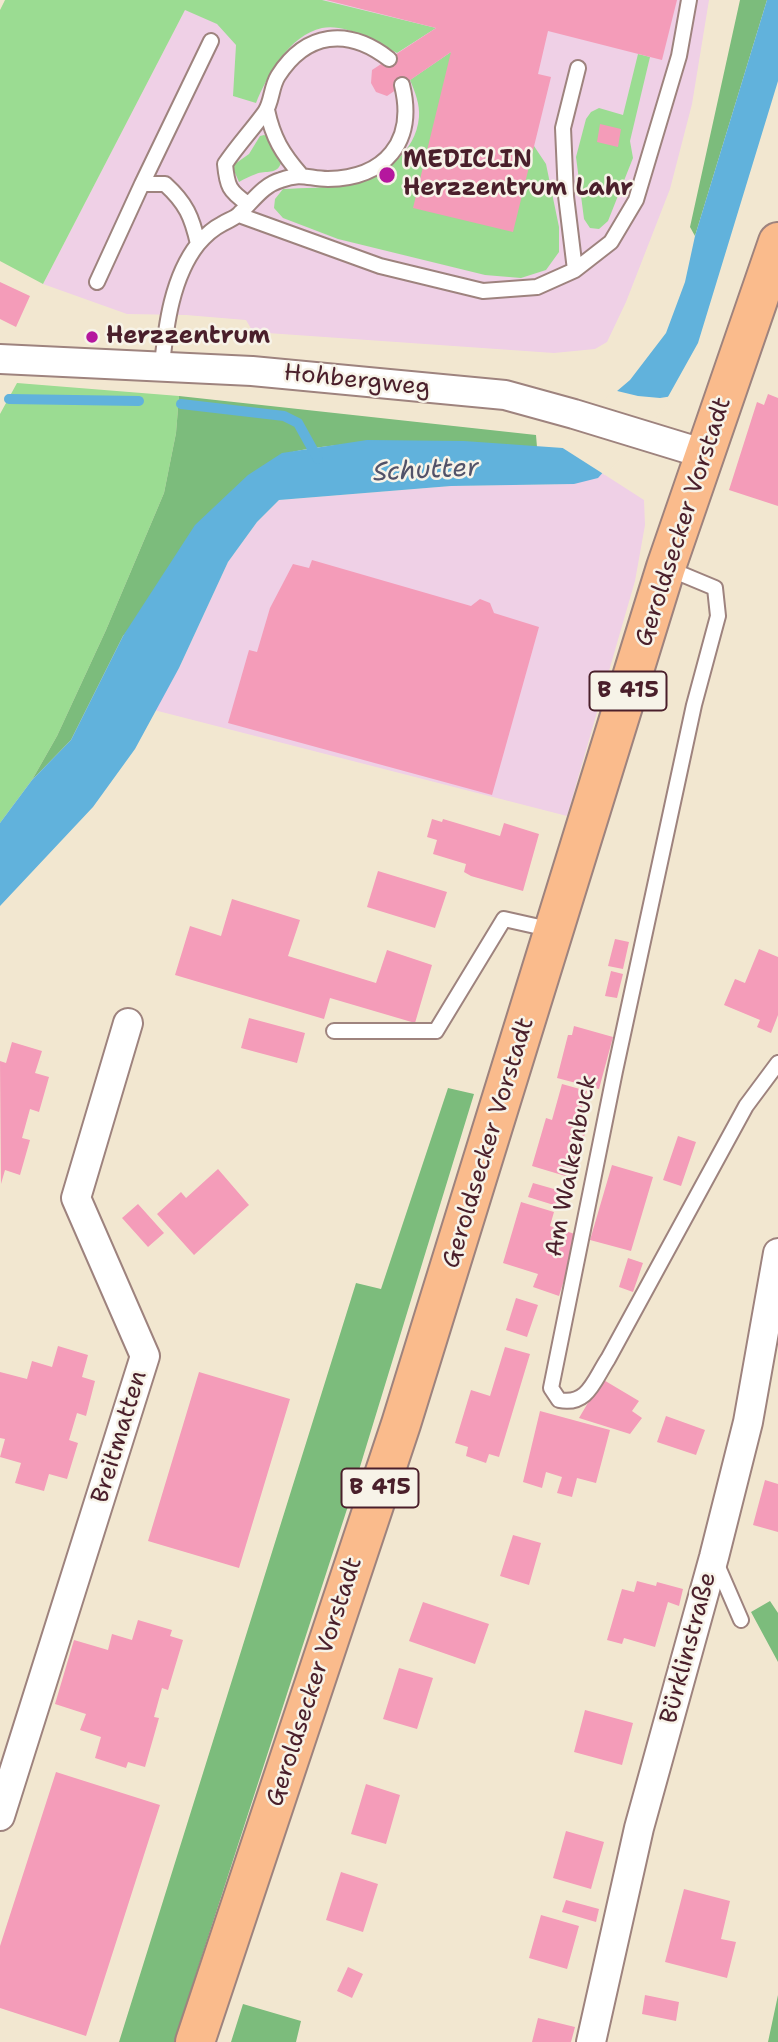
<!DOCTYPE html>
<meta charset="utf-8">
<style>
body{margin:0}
canvas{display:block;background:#f2e7d0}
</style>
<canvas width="778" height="2042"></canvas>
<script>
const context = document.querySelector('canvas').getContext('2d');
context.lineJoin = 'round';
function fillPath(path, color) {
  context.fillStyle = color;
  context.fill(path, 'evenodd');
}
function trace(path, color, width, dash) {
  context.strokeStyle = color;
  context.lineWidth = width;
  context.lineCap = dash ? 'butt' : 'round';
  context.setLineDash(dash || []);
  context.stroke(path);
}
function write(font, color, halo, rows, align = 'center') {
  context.font = font + ' "Shantell Sans",sans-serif';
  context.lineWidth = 5;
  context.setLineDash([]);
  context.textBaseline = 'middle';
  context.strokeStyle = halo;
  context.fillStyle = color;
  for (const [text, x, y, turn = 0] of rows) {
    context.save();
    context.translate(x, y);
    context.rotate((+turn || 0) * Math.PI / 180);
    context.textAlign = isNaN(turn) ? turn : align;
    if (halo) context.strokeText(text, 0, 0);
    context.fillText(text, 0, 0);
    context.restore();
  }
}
const built = new Path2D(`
 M190,0H709L692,104L670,189L626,302L607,342L595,349L554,353L253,332L246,320L186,315L127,314L43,284Z
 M602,473L644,500L645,525L635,581L567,816L154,710L179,668L228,562L257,522L279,500L451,486L574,484Z`);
const green = new Path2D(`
 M5,0H322L436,28L397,53C378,42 345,23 322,28C289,35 267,76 256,103L233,96L236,45L217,24L185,10L43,284L0,261V10Z
 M451,52L534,146L546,164L559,227V252L546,270L521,278L485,275L338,239L283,218L274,208L275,199L283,189C304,188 327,188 348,184C382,177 416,153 419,117C420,104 415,92 410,80Z
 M638,54L650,57L630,141L633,158L608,221L599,229L590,228L584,219L576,157L586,119L591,112L599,108L623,115Z
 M264,135L269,137L281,163C277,175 266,170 256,174C250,176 244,179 239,182L232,166L249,154L260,136Z
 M17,383L179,396L176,433L164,493L106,630L57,736L32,780L0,823V414Z`);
const forest = new Path2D(`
 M740,0H767L695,236L690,227Z
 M179,396L536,435L537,447C464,441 393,437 321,447C302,450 286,451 270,462L123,636L71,740L32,780L57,736L106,630L164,493L176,433Z
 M448,1088L474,1094L348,1506L174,2042H119L356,1283L381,1289Z
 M770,1601L778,1613V1662L751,1612Z
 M778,1995V2042H768Z
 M243,2004L301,2021L296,2042H231Z`);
const water = new Path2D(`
 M767,0H778V81L698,343L664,404L598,478L574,484L451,486L279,500L257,522L228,562L179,668L135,749L93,807L0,906V823L32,780L71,740L123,636L195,525L248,475L282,453L367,440L464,441L563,448L610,397L630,380L666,333L685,282L695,236Z`);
const pier = new Path2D(`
 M613,390L638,396L660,398L673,396L647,431L605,475L558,445H561Z`);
const stream = new Path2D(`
 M9,399L139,401
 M181,404L284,416L298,423L318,459`);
const building = new Path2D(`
 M326,0H677L662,60L548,31L538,74L551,77L513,232L413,208L451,52L387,96L376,92L371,83L372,70L436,28Z
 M600,124L621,129L618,147L597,142Z
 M0,282L30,296L16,327L0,319Z
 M768,394L778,398V506L729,490L757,402L764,405Z
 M312,560L471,606L480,599L490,603L494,613L539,627L492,795L228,723L249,650L257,652L270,608L293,564L309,568Z
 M432,819L442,822L443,819L500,836L504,823L539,834L523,891L471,876L464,872L466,864L433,854L437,840L427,837Z
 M378,871L447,892L435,928L367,907Z
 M232,899L300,920L288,956L376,983L387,950L432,965L415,1023L330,998L324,1019L175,975L190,926L221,936Z
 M615,939L629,942L623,969L608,966Z
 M759,949L778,957V1015L771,1033L757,1027L760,1020L724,1005L735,979L745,983Z
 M611,971L623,974L617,998L605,996Z
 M249,1018L305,1033L297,1063L241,1048Z
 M574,1026L613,1037L599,1089L557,1078L568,1035H572Z
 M12,1042L42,1051L35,1073L49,1077L39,1112L30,1109L22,1138L30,1140L20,1175L5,1170L1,1184L0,1061L6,1063Z
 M562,1084L587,1091L576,1127L586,1130L572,1178L532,1166L546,1118L552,1120Z
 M678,1136L696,1142L681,1186L663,1180Z
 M612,1165L653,1177L631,1251L590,1240Z
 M218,1169L249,1205L194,1255L157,1214L181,1192L186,1198Z
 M533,1183L561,1191L557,1206L528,1197Z
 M521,1202L554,1212L550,1226L578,1235L559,1296L533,1287L538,1274L503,1263Z
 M138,1204L164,1233L148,1247L122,1218Z
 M628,1258L643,1263L633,1292L619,1287Z
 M516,1298L538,1305L527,1337L506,1330Z
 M58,1346L88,1355L82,1377L95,1381L86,1416L77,1413L69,1440L78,1443L67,1479L49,1474L44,1491L15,1483L21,1463L0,1457L5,1439L0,1438V1372L27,1379L32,1361L52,1367Z
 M505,1347L530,1354L499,1457L489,1454L486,1463L466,1456L468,1447L455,1443L471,1390L490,1396Z
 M199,1372L290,1399L239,1568L148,1541Z
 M602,1379L639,1401L632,1411L642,1418L630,1434L579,1418Z
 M540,1411L610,1430L596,1483L577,1478L572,1497L557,1493L562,1477L546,1472L542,1488L523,1482Z
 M666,1416L705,1430L696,1455L657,1442Z
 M765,1480L778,1484V1532L753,1525Z
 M513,1535L541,1543L529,1585L500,1576Z
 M637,1581L656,1586L657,1582L683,1589L679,1606L668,1602L655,1647L624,1638L622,1644L607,1640L622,1589L634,1592Z
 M423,1602L489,1624L475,1664L409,1641Z
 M138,1620L172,1630L170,1636L183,1640L168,1690L162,1688L154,1717L159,1718L145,1767L128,1762L126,1768L95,1758L101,1737L80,1730L86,1714L55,1704L74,1640L108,1650L112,1634L132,1640Z
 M399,1668L433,1678L417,1729L383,1719Z
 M585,1710L633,1723L622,1765L574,1752Z
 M56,1772L160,1805L86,2036L0,2008V1946Z
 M366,1784L400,1795L386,1844L351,1834Z
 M566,1831L604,1842L591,1889L553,1878Z
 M341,1872L378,1884L363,1932L326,1920Z
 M684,1889L730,1901L721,1939L736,1942L727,1978L665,1962Z
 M566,1900L599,1909L596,1922L562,1912Z
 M541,1915L579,1926L567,1969L529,1958Z
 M348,1967L363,1974L352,1998L337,1991Z
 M645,1995L679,2002L676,2021L642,2014Z
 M538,2018L575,2027L571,2042H532Z`);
const lane = new Path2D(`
 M267,110C273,138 282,153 301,175
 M248,204C229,191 227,186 225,164C237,146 252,130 265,112C272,102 271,87 278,76C306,32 348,27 389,59
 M239,215L380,266L483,291L537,287L575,270L611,242L636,200L679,56L689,0
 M198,244C192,217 186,203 165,184H142L211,41
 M575,270L566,196L563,128L578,68
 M97,282L142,184
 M162,365C166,325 172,277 198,244C204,237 214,228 222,224C228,220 236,218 240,213C253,201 263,185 281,180C302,172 309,179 328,179C385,178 416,142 402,85
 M667,568L715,588L718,616L694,705L615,1071L551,1388L559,1400C588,1406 594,1380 608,1359L746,1106L778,1063
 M334,1031H436L504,919L553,930
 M715,1560L741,1620`);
const street = new Path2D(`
 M0,359L252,371L505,395L574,414L705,454
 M0,1816L145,1356L76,1198L128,1023
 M591,2042L639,1828L714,1557L748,1422L778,1253`);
const primary = new Path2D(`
 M195,2042L401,1424L666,567L778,242`);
const markers = [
 [387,175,9,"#b5179e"],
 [92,337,7,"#b5179e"]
];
const shields = [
 [628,691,77],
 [380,1488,77]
];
const shieldNames = [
 ["B 415",628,691],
 ["B 415",380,1488]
];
const poiNames = [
 ["MEDICLIN",403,161],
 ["Herzzentrum Lahr",403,189],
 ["Herzzentrum",106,337]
];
const streetNames = [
 ["Hohbergweg",357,381,6],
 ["Geroldsecker Vorstadt",684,522,-72],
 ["Geroldsecker Vorstadt",489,1143,-73],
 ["Am Walkenbuck",572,1166,-79],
 ["Breitmatten",120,1437,-73],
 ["Bürklinstraße",689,1648,-75],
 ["Geroldsecker Vorstadt",315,1682,-72]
];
const waterNames = [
 ["Schutter",426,471,-3]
];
fillPath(built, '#efd0e6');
fillPath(green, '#9bdc92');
fillPath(forest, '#7cbc7c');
fillPath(water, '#61b2dc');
fillPath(pier, '#f2e7d0');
trace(stream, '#61b2dc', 10);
fillPath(building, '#f49cb9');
trace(lane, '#9e837e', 18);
trace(street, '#9e837e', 32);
trace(primary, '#9e837e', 42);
trace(lane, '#fff', 14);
trace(street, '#fff', 28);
trace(primary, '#fabb8c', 38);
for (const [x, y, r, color] of markers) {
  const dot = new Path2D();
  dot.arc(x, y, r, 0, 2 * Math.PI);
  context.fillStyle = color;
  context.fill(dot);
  trace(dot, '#f7f3e8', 2.5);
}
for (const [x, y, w] of shields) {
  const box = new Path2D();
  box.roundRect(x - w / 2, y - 19.5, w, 39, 5);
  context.fillStyle = '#f7f3e8';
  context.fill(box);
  trace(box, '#4a1f2b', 2);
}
write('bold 23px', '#4a1f2b', null, shieldNames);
write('bold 24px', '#4a1f2b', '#f7f3e8', poiNames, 'left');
write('24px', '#4a1f2b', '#f7f3e8', streetNames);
write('italic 26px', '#525269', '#f7f3e8', waterNames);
</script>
